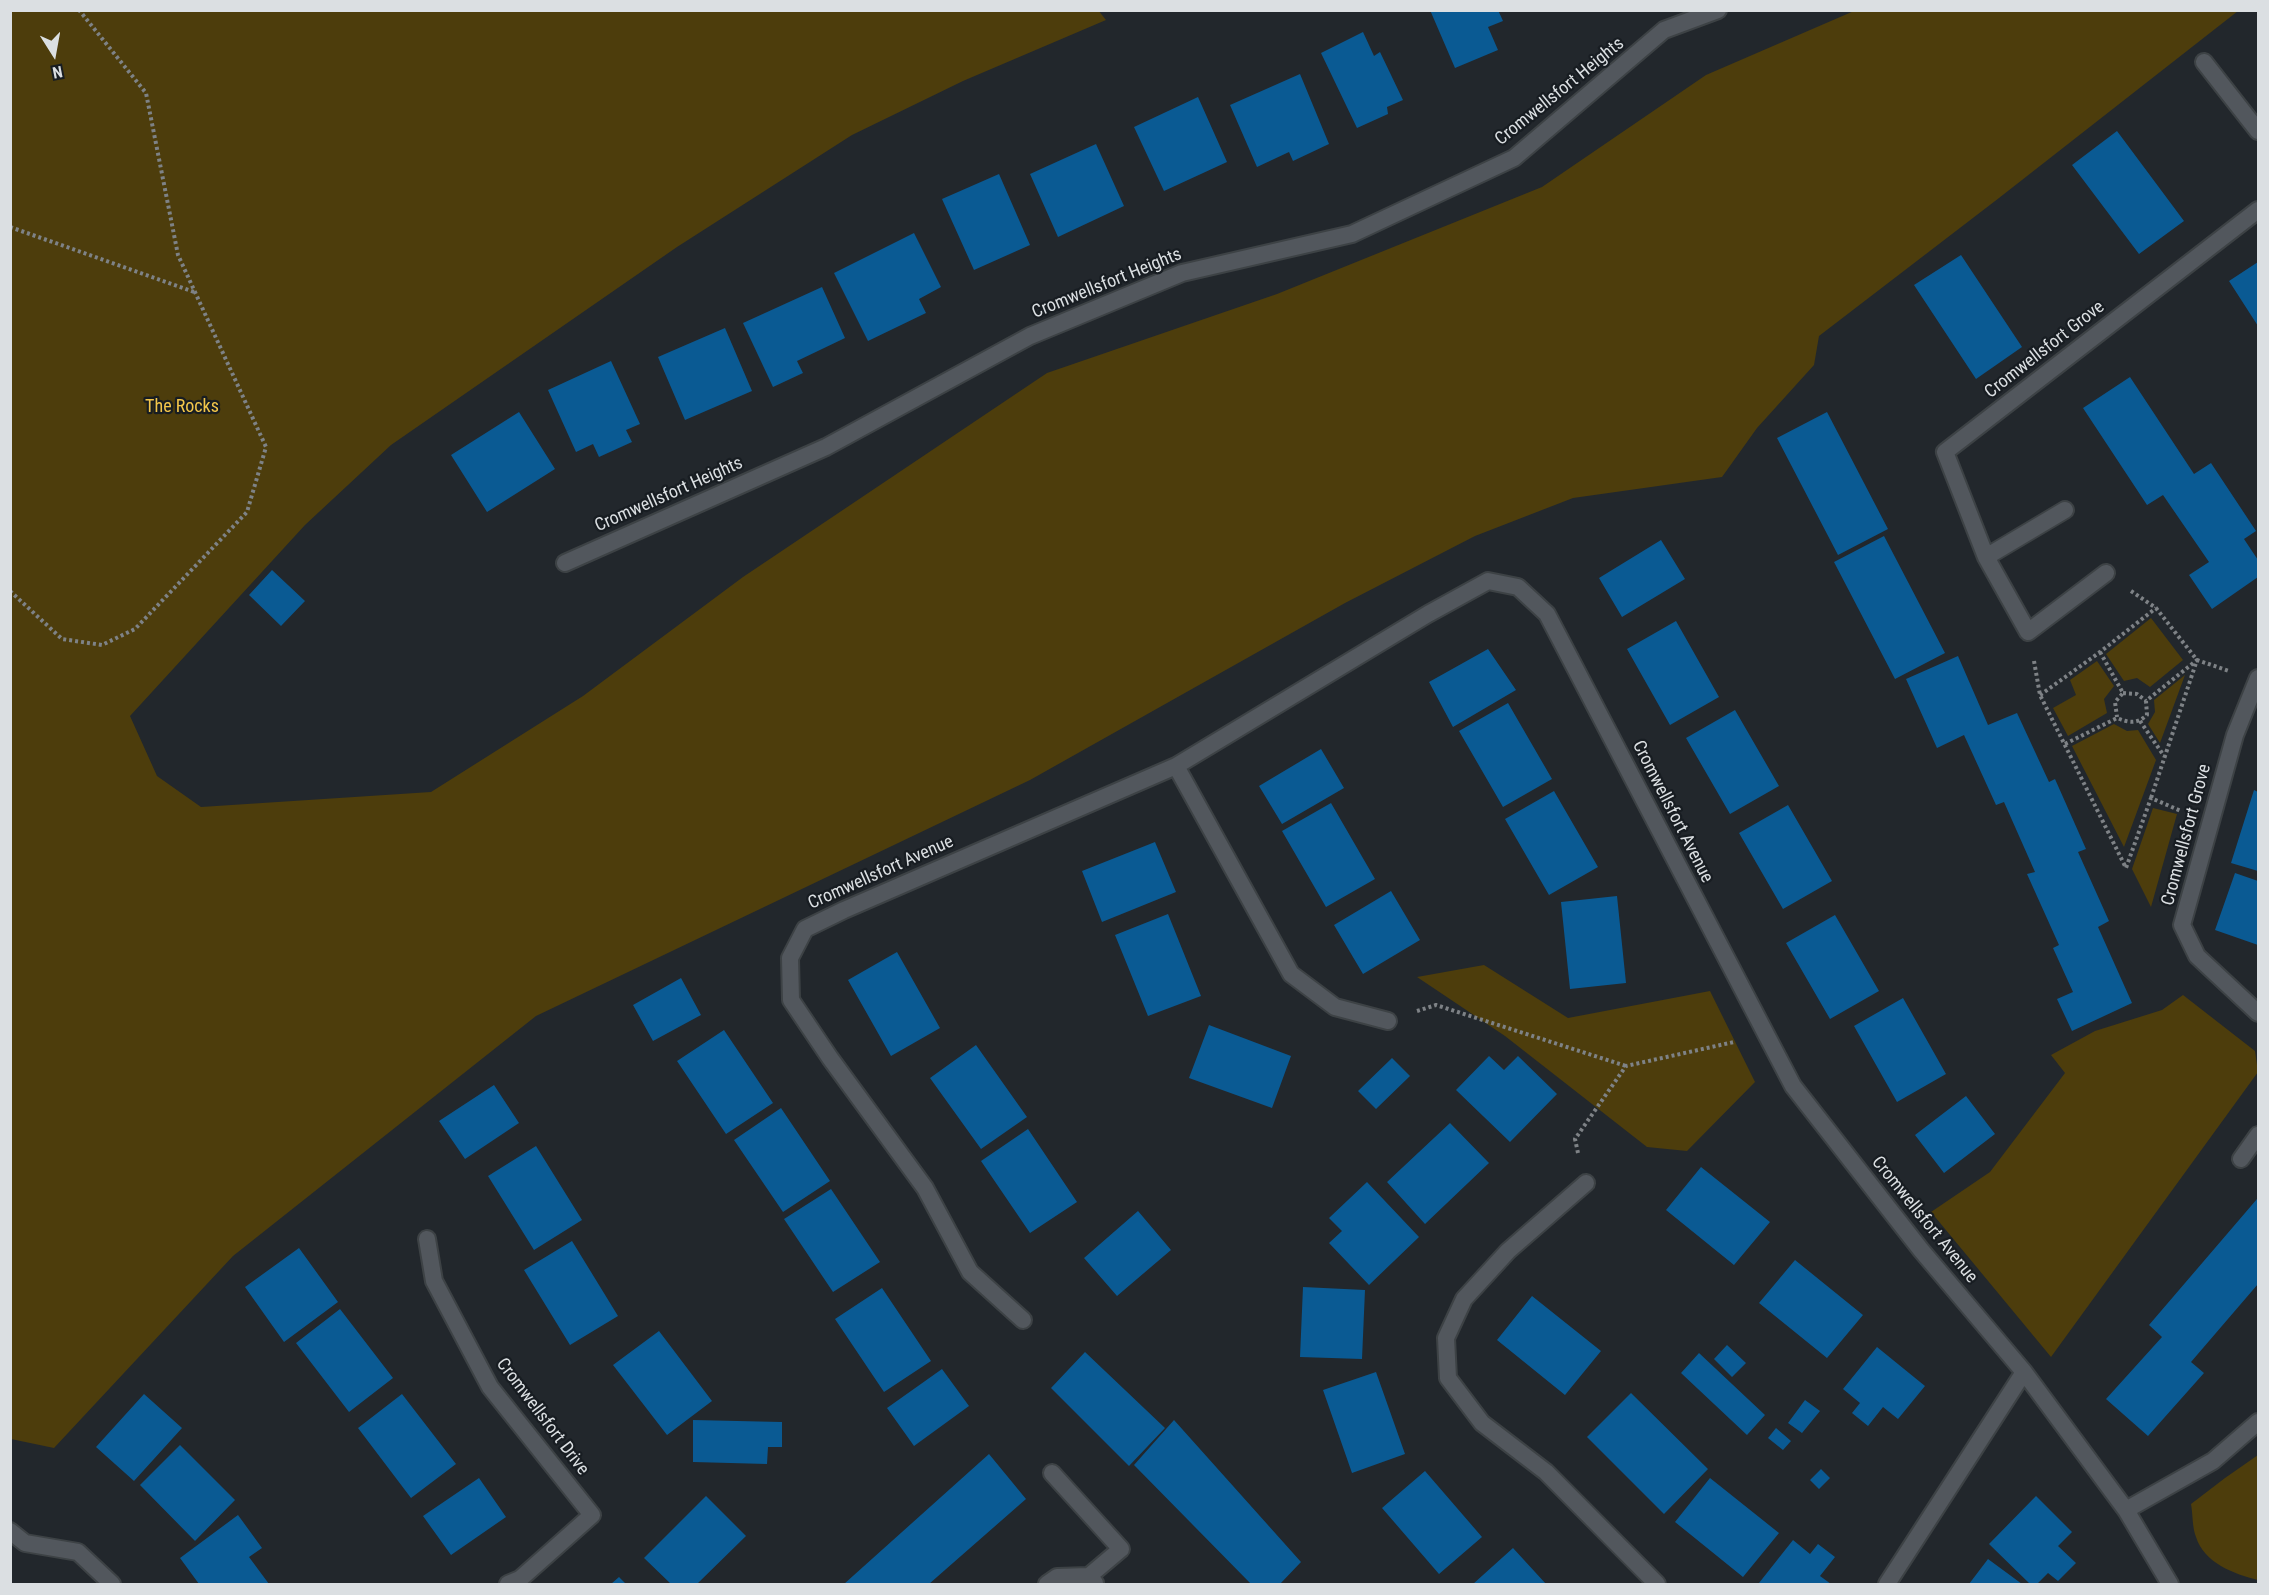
<!DOCTYPE html>
<style>
body{margin:0}
#map{position:relative;width:2269px;height:1595px;overflow:hidden;background:#22272c;font-family:"Roboto Condensed",sans-serif}
canvas{display:block}
.frame{position:absolute;inset:0;border:12px solid #dbdfe2;pointer-events:none}
.north{position:absolute;left:24px;top:24px;width:60px;height:60px;-webkit-text-stroke:4px #181d22;paint-order:stroke;rotate:169deg;font-size:16px;font-weight:700;line-height:24px;text-align:center;color:#dbdfe2}
.north::after{content:'';display:block;margin:auto;width:21px;height:27px;background:#dbdfe2;clip-path:polygon(50% 0,100% 100%,50% 72%,0 100%)}
</style>
<div id="map">
<canvas width="2269" height="1595"></canvas>
<div class="frame"></div>
<div class="north">N</div>
</div>
<script>
const context = document.querySelector('canvas').getContext('2d');
context.lineJoin = 'round';
function fillPath(path, color) {
  context.fillStyle = color;
  context.fill(path, 'evenodd');
}
function trace(path, color, width, dash) {
  context.strokeStyle = color;
  context.lineWidth = width;
  context.lineCap = dash ? 'butt' : 'round';
  context.setLineDash(dash || []);
  context.stroke(path);
}
function write(font, color, halo, rows, align = 'center') {
  context.font = font + ' "Roboto Condensed",sans-serif';
  context.lineWidth = 4.5;
  context.setLineDash([]);
  context.textBaseline = 'middle';
  context.strokeStyle = halo;
  context.fillStyle = color;
  for (const [text, x, y, turn = 0] of rows) {
    context.save();
    context.translate(x, y);
    context.rotate((+turn || 0) * Math.PI / 180);
    context.textAlign = isNaN(turn) ? turn : align;
    if (halo) context.strokeText(text, 0, 0);
    context.fillText(text, 0, 0);
    context.restore();
  }
}
const green = new Path2D(`
 M1098,10L1106,20L963,81L852,135L677,247L391,445L305,525L130,716L157,776L201,807L431,792L583,696L743,577L1047,373L1277,294L1542,187L1706,75L1854,11H2238L1999,198L1819,336L1814,365L1757,428L1722,477L1573,498L1475,536L1345,603L1030,780L536,1016L233,1256L54,1448L11,1439V11Z
 M2151,618L2183,660L2150,687L2137,678L2124,681L2106,654Z
 M2097,661L2114,686L2104,699L2107,713L2068,736L2053,708L2076,695L2070,680Z
 M2185,675L2160,743L2148,724L2155,712L2154,700Z
 M2114,724L2127,731L2138,730L2156,760L2124,847L2072,746Z
 M2153,808L2177,814L2151,907L2132,869Z
 M1484,965L1568,1018L1710,991L1755,1082L1687,1151L1647,1147L1505,1036L1417,977Z
 M2183,995L2255,1051L2258,1072L2051,1357L1931,1212L1990,1172L2065,1073L2051,1055L2095,1031L2162,1010Z
 M2258,1455V1580C2234,1574 2204,1563 2196,1537C2192,1527 2193,1515 2191,1504L2225,1478Z`);
const building = new Path2D(`
 M1430,10H1498L1503,21L1488,27L1498,50L1455,68Z
 M1363,32L1374,56L1380,52L1403,100L1387,107L1388,114L1357,128L1321,53Z
 M1300,74L1329,144L1293,161L1289,152L1257,167L1230,105Z
 M1198,97L1227,162L1164,191L1134,127Z
 M2117,131L2184,221L2139,254L2072,165Z
 M1096,144L1124,206L1058,237L1030,174Z
 M999,174L1030,245L974,270L942,199Z
 M914,233L941,287L919,299L926,313L868,341L834,273Z
 M1961,255L2022,347L1976,379L1914,285Z
 M2258,262V326L2229,281Z
 M822,287L845,338L797,361L803,373L773,387L743,323Z
 M725,328L752,391L685,420L658,357Z
 M611,361L640,424L626,430L632,442L599,457L593,444L576,452L548,390Z
 M2130,377L2194,474L2211,463L2256,531L2244,539L2258,560V577L2212,609L2189,575L2209,562L2163,495L2147,505L2083,408Z
 M519,412L555,469L487,512L451,455Z
 M1827,412L1888,529L1838,555L1777,438Z
 M1884,536L1945,653L1895,679L1834,562Z
 M1661,540L1685,579L1622,617L1599,578Z
 M272,570L305,601L281,626L249,595Z
 M1676,621L1719,697L1670,725L1627,649Z
 M1488,649L1516,690L1453,727L1429,682Z
 M1958,656L1988,725L2017,713L2049,782L2055,779L2086,849L2078,852L2109,921L2098,927L2132,1003L2072,1031L2057,999L2073,992L2053,948L2059,945L2027,874L2035,872L2004,802L1996,805L1964,735L1937,748L1906,679Z
 M1508,703L1552,779L1503,807L1459,731Z
 M1735,710L1779,786L1730,814L1686,738Z
 M1321,749L1344,788L1282,824L1259,786Z
 M2254,790L2258,792V871L2231,863Z
 M1554,791L1598,867L1549,895L1505,819Z
 M1331,803L1375,879L1326,907L1282,831Z
 M1788,805L1832,881L1783,909L1739,833Z
 M1155,842L1176,892L1102,922L1082,871Z
 M2235,873L2258,881V945L2215,930Z
 M1391,891L1420,940L1363,974L1334,925Z
 M1617,896L1626,983L1570,989L1561,902Z
 M1168,914L1201,996L1148,1016L1115,935Z
 M1835,915L1879,991L1830,1019L1786,943Z
 M897,952L940,1028L891,1056L848,980Z
 M681,978L701,1015L653,1041L633,1005Z
 M1903,998L1946,1074L1897,1102L1854,1026Z
 M1209,1025L1291,1056L1272,1108L1189,1078Z
 M724,1030L773,1103L726,1134L677,1061Z
 M976,1045L1027,1117L981,1149L930,1078Z
 M1489,1056L1504,1070L1518,1056L1557,1094L1510,1142L1456,1090Z
 M1392,1058L1410,1076L1376,1109L1358,1091Z
 M494,1085L519,1123L465,1159L439,1121Z
 M1966,1096L1995,1134L1944,1173L1915,1135Z
 M781,1108L830,1181L783,1212L734,1140Z
 M1450,1123L1489,1163L1425,1224L1387,1182Z
 M1028,1129L1077,1202L1030,1233L981,1161Z
 M536,1146L582,1220L534,1250L488,1176Z
 M1701,1167L1770,1222L1734,1265L1666,1210Z
 M1367,1182L1419,1237L1369,1285L1329,1243L1342,1231L1329,1218Z
 M831,1189L880,1262L833,1292L784,1219Z
 M2257,1199L2258,1201V1284L2191,1362L2204,1373L2148,1436L2106,1399L2162,1337L2149,1325Z
 M1138,1211L1171,1250L1117,1296L1084,1258Z
 M572,1241L618,1316L570,1345L524,1270Z
 M299,1248L338,1302L284,1342L245,1287Z
 M1795,1260L1863,1315L1827,1358L1759,1303Z
 M1303,1287L1365,1290L1362,1359L1300,1357Z
 M882,1288L931,1361L884,1392L835,1319Z
 M1532,1296L1601,1351L1565,1395L1497,1340Z
 M340,1309L393,1378L349,1412L296,1343Z
 M659,1331L712,1401L667,1435L613,1365Z
 M1727,1345L1746,1363L1732,1377L1714,1359Z
 M1877,1347L1925,1386L1898,1419L1883,1407L1868,1426L1852,1413L1860,1403L1843,1389Z
 M1085,1352L1165,1428L1129,1466L1051,1388Z
 M1699,1353L1765,1415L1747,1435L1681,1373Z
 M942,1369L969,1406L914,1446L887,1408Z
 M1376,1372L1405,1454L1352,1473L1323,1390Z
 M1631,1393L1708,1469L1664,1514L1587,1437Z
 M144,1394L182,1428L134,1481L96,1447Z
 M402,1394L456,1464L411,1498L358,1428Z
 M1805,1400L1820,1411L1802,1433L1788,1423Z
 M693,1420L782,1422V1447H768L767,1464L693,1462Z
 M1174,1420L1301,1562L1280,1584H1251L1134,1465Z
 M1776,1428L1791,1441L1783,1450L1768,1438Z
 M180,1445L235,1500L195,1541L140,1485Z
 M989,1454L1026,1499L929,1584H844Z
 M1821,1469L1830,1478L1819,1489L1810,1480Z
 M1425,1471L1482,1537L1439,1574L1382,1508Z
 M479,1478L506,1517L451,1555L423,1516Z
 M1710,1478L1779,1533L1743,1577L1675,1522Z
 M706,1496L746,1536L697,1584H671L644,1558Z
 M2036,1496L2072,1532L2058,1546L2076,1563L2058,1581L2048,1573L2037,1584H2030L1989,1544Z
 M238,1515L262,1548L249,1557L269,1584H199L180,1558Z
 M1793,1540L1810,1554L1818,1544L1835,1557L1820,1576L1831,1584L1759,1583Z
 M1513,1548L1546,1584H1473Z
 M1988,1559L2022,1584H1969Z
 M619,1577L626,1584H611Z`);
const path = new Path2D(`
 M10,227L194,292
 M10,591L62,639L102,645L135,629L247,512L266,447L178,255L146,93L79,10
 M2131,591L2156,608L2197,660L2229,671
 M2100,652L2123,693L2115,702L2117,717
 M2034,661L2040,695L2126,868L2151,798L2181,811
 M2123,693L2137,694L2146,701
 M2040,695L2100,652L2156,608
 M2140,721L2164,756
 M2065,744L2117,718C2129,723 2137,724 2147,715L2146,701L2197,660L2151,798
 M1417,1011L1436,1005L1626,1066
 M1578,1153L1575,1139L1626,1066L1734,1042`);
const minor = new Path2D(`
 M2204,62L2258,131
 M1986,557L2065,510
 M565,563L826,447L1030,336L1182,273L1352,234L1514,158L1664,30L1718,10
 M2106,573L2028,632L1986,557L1945,452L2258,210
 M2258,678L2235,735L2182,925L2197,956L2258,1013
 M1176,766L1291,974L1335,1007L1388,1021
 M2241,1159L2258,1135
 M1586,1183L1508,1251L1464,1299L1446,1338L1448,1378L1482,1423L1546,1472L1657,1584
 M427,1239L434,1281L490,1387L592,1515L520,1579L508,1584
 M1023,1320L970,1272L925,1188L830,1058L791,1000L790,958L805,929L844,910L1176,766L1428,614L1488,581L1518,587L1547,614L1793,1086L1921,1250L2024,1372L2126,1510L2170,1584
 M1052,1473L1121,1549L1089,1576
 M2126,1510L2213,1461L2258,1422
 M10,1531L25,1543L78,1552L112,1584
 M1047,1584L1057,1577L1089,1576L1095,1583
 M1887,1584L2024,1372`);
const streetNames = [
 ["Cromwellsfort Heights",1560,92,-39],
 ["Cromwellsfort Heights",1107,284,-22],
 ["Cromwellsfort Grove",2045,350,-38],
 ["Cromwellsfort Heights",669,495,-24],
 ["Cromwellsfort Avenue",1672,812,63],
 ["Cromwellsfort Grove",2187,835,-75],
 ["Cromwellsfort Avenue",881,873,-24],
 ["Cromwellsfort Avenue",1924,1220,51],
 ["Cromwellsfort Drive",542,1417,53]
];
const parkNames = [
 ["The Rocks",182,407]
];
fillPath(green, '#4d3d0c');
fillPath(building, '#0a5a93');
trace(minor, '#3d4245', 20);
trace(path, '#7e8286', 4, [3, 3]);
trace(minor, '#52575d', 16);
write('18px', '#dbdfe2', '#181d22', streetNames);
write('18px', '#f3c64a', '#181d22', parkNames);
</script>
